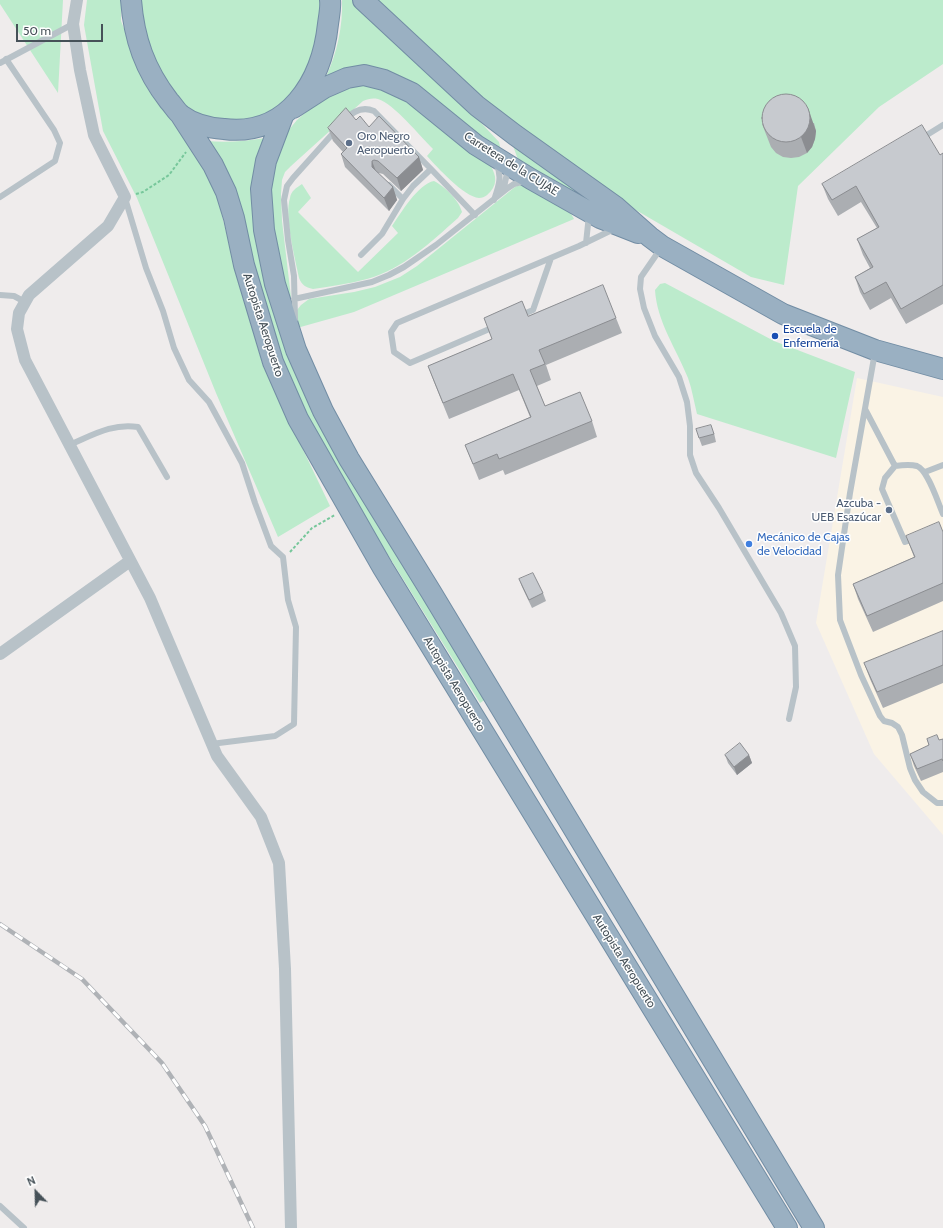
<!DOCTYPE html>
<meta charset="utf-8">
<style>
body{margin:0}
#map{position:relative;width:943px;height:1228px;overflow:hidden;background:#efecec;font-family:Cabin,sans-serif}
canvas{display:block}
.north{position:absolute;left:16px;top:1172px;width:40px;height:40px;-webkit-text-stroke:3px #fff;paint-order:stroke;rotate:337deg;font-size:11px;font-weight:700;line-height:16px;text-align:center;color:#465158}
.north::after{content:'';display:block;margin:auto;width:14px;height:18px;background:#465158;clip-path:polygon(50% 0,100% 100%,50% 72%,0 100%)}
.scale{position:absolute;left:16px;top:24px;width:87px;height:18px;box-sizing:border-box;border:2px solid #465158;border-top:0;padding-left:5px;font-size:12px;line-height:14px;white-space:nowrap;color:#465158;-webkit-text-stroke:3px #fff;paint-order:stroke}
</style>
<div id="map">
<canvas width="943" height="1228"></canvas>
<div class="north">N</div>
<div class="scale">50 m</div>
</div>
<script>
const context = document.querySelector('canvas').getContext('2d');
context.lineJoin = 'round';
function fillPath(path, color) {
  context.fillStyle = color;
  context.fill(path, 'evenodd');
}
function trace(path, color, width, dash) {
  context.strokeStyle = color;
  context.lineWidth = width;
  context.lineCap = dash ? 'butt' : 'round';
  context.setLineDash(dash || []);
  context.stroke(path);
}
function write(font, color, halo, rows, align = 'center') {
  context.font = font + ' Cabin,sans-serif';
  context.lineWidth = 3;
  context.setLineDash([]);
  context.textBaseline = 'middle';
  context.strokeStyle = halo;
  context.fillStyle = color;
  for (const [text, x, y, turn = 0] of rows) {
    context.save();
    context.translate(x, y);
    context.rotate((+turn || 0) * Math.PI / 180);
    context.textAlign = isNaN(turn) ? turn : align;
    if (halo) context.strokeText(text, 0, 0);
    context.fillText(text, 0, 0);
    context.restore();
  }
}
const commercial = new Path2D(`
 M857,378L943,397V835L874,754L816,623Z`);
const green = new Path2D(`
 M0,0H63L58,93L0,4Z
 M87,0H121V21L140,68L155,97L200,162L217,195L235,269L263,366L330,506L278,537L216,393L137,198L103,131L84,25Z
 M138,0H323L322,27L301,89L272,113L232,124L192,112L174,97L152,63Z
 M342,0H353L456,96L499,142L502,156L414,90L326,77C337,53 343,26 342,0Z
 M373,0H943V64L879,107L798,186L784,285L751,277L634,209L495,111Z
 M358,83L403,96L487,159C492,168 499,178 493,188C490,193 485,198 479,198C464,197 437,167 427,156L433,149C420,136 394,104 378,99C372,98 368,99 363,101L291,166L285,172L282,180L281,194L282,221L293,314H291L266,199L278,143L297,120L321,99Z
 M265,138L273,300L486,699L480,703L331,463L306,417L284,368L207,141C227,143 246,141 265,138Z
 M512,143L620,219L520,165Z
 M434,181C444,186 459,200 462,212L458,218C431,242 403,269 367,279C349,284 331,286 313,289C305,287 302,285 299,278C295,257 284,217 290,198C291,191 296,188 302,184L311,198L298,212L358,272L398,233L392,226C401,213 418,184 434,181Z
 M520,185H526L569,210L574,219L354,312L297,328V310L301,305L309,299L354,292L375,287L400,277L417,266L515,187Z
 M665,283L774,341L855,372L836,458L697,414C694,402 692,389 688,378C676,348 657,322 655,290L660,284Z`);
const path = new Path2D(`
 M136,194L143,192L169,175L186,152
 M290,552L312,528L335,515`);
const service = new Path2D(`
 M0,63L73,24
 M345,120C353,111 362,106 374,111L431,169L475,215
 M922,138L943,125
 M389,185L403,199
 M500,192L504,187L508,169
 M0,197L55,161L60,143L54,130L6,59
 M125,198L146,268L163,311L174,348L189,380L209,402L242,463L255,503L271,546L283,557L288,600L296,627L294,724L275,736L211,744
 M494,200C498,188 503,176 496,164
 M586,243L589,215
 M661,248L641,277L640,289L644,308L655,336L679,377L687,402L690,426V455L696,473L719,508L781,613L795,646L796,687L789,719
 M361,255L382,234L403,199L413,186L431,169
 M0,295L14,296L25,302
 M294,299L372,282L389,275L404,267L436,245L508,188L514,184L525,181
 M521,315L533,310L551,258
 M295,319L294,276L288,240L284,200L287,186L293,178L336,130
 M494,327L410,363L394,352L391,332L397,323L579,246L614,229
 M875,352L850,493L838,575L840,620L861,675L880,716L884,721L892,723L898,727L902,735L910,768L915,780L923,792L937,803H943
 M865,409L895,466
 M69,445C93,435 112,423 138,427L167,477
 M925,472L943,465
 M915,539L905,542L882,489L885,478L895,466C902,465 910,464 917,466C928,470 938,503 943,514
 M0,1206L24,1228`);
const minor = new Path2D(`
 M77,0L73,24L80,70L94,135L125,197L108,226L29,295L19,313L17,329L25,360L150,598L217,756L261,817L279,863L285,969L291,1228
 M0,654L130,561`);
const trunk = new Path2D(`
 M131,0C134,39 145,70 169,101C173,105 176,111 181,115C193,124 208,128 224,129C288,137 322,81 328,24C329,16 331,8 330,0
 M363,0L477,106L515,135L616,207L650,237L662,246L783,314L875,350L943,369
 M293,108L324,88L347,78L364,75L384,80L412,93L476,145L531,179L600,218L638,233
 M180,114L213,165L226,192L234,218L244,265L273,362L298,419L383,568L787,1228
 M283,116L266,161L261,189L264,230L275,284L296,350L323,411L349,459L431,592L814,1228`);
const rail = new Path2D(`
 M0,924L82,979L162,1063L205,1126L253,1228`);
const wall = new Path2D(`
 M356,120L369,127L419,157L423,170L401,191L383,174L379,173H378L393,187L397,200L389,211L345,167L341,154L343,152L333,141L328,128Z
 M814,123L816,131L815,139L812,147L807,153L799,157L791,158L783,157L776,153L771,147L762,124Z
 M943,153V304L906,324L891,298L870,310L860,292L855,277L870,268L863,255L857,239L877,228L861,202L838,216L828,199L822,184L940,155Z
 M528,316L616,318L622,333L546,365L551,380L537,386L545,406L592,421L597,437L505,475L503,470L479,480L465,445L530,417L519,390L449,419L434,382L428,366L492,339L484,318Z
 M714,433L716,442L702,446L699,438Z
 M943,532V601L873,632L858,599L853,584L914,557L906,536Z
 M519,579L543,593L546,601L532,608L522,587Z
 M943,631V683L883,708L870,679L864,663Z
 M927,739L939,740L943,739V772L921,781L914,766L910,754L929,746Z
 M725,755H749L752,763L737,775L728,763Z`);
const shadedWall = new Path2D(`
 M808,108L816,131L815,139L812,147L807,153L801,137Z
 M419,157L423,170L401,191L397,178Z
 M372,161L377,174L372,167Z
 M393,187L397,200L389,211L384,198Z
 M749,755L752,763L737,775L734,767Z`);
const building = new Path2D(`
 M762 118a24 24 0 1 1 48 0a24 24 0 1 1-48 0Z
 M346,108L356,120L360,116L369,127L379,116L419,157L397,178L378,161L374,160L372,161V167L393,187L384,198L341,154L347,148L328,128Z
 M922,125L940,155L943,153V285L901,309L886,282L864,294L855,277L873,267L857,239L879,227L856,186L832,200L822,184Z
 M603,285L616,318L539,350L545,364L530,370L545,406L580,392L592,421L499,459L497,454L473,464L465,445L531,417L513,374L443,403L428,366L492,339L484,318L522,301L528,316Z
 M711,425L714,434L699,438L696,429Z
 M939,522L943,532V583L867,616L853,584L915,557L906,536Z
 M533,573L543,593L529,600L519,579Z
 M943,631V665L877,692L864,663Z
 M937,735L939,740L943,739V761L942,759L917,769L910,754L929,745L927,739Z
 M740,743L749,755L734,767L725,755Z`);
const markers = [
 [349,143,4,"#5c6f8a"],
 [775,336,4,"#1a4fb4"],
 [889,510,4,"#5c6f8a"],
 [749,544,4,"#3f7fe0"]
];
const serviceNames = [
 ["Oro Negro",357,136],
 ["Aeropuerto",357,150],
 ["Azcuba -",881,503,"right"],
 ["UEB Esazúcar",881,517,"right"]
];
const streetNames = [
 ["Carretera de la CUJAE",511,164,32],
 ["Autopista Aeropuerto",263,325,72],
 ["Autopista Aeropuerto",454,684,59],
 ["Autopista Aeropuerto",624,961,58]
];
const transitNames = [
 ["Escuela de",783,329],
 ["Enfermería",783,343]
];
const shopNames = [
 ["Mecánico de Cajas",757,537],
 ["de Velocidad",757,551]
];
fillPath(commercial, '#faf3e5');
fillPath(green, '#bcebcc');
trace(trunk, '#728da4', 22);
trace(path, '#77c79b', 2, [3, 2]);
trace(service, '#b8c2c8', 6);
trace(minor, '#b8c2c8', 12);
trace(trunk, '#9ab0c2', 20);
trace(rail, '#afb2b6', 4.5);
trace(rail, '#fff', 3, [9]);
fillPath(wall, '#abaeb2');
fillPath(shadedWall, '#8b8d91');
fillPath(building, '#c7cacf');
trace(building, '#8b8d91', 1);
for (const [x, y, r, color] of markers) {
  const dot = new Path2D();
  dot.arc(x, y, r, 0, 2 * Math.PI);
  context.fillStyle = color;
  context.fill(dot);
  trace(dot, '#fff', 1.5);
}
write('12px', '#4e5e75', '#fff', serviceNames, 'left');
write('12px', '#465158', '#fff', streetNames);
write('12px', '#164399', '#fff', transitNames, 'left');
write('12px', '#366cbe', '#fff', shopNames, 'left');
</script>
